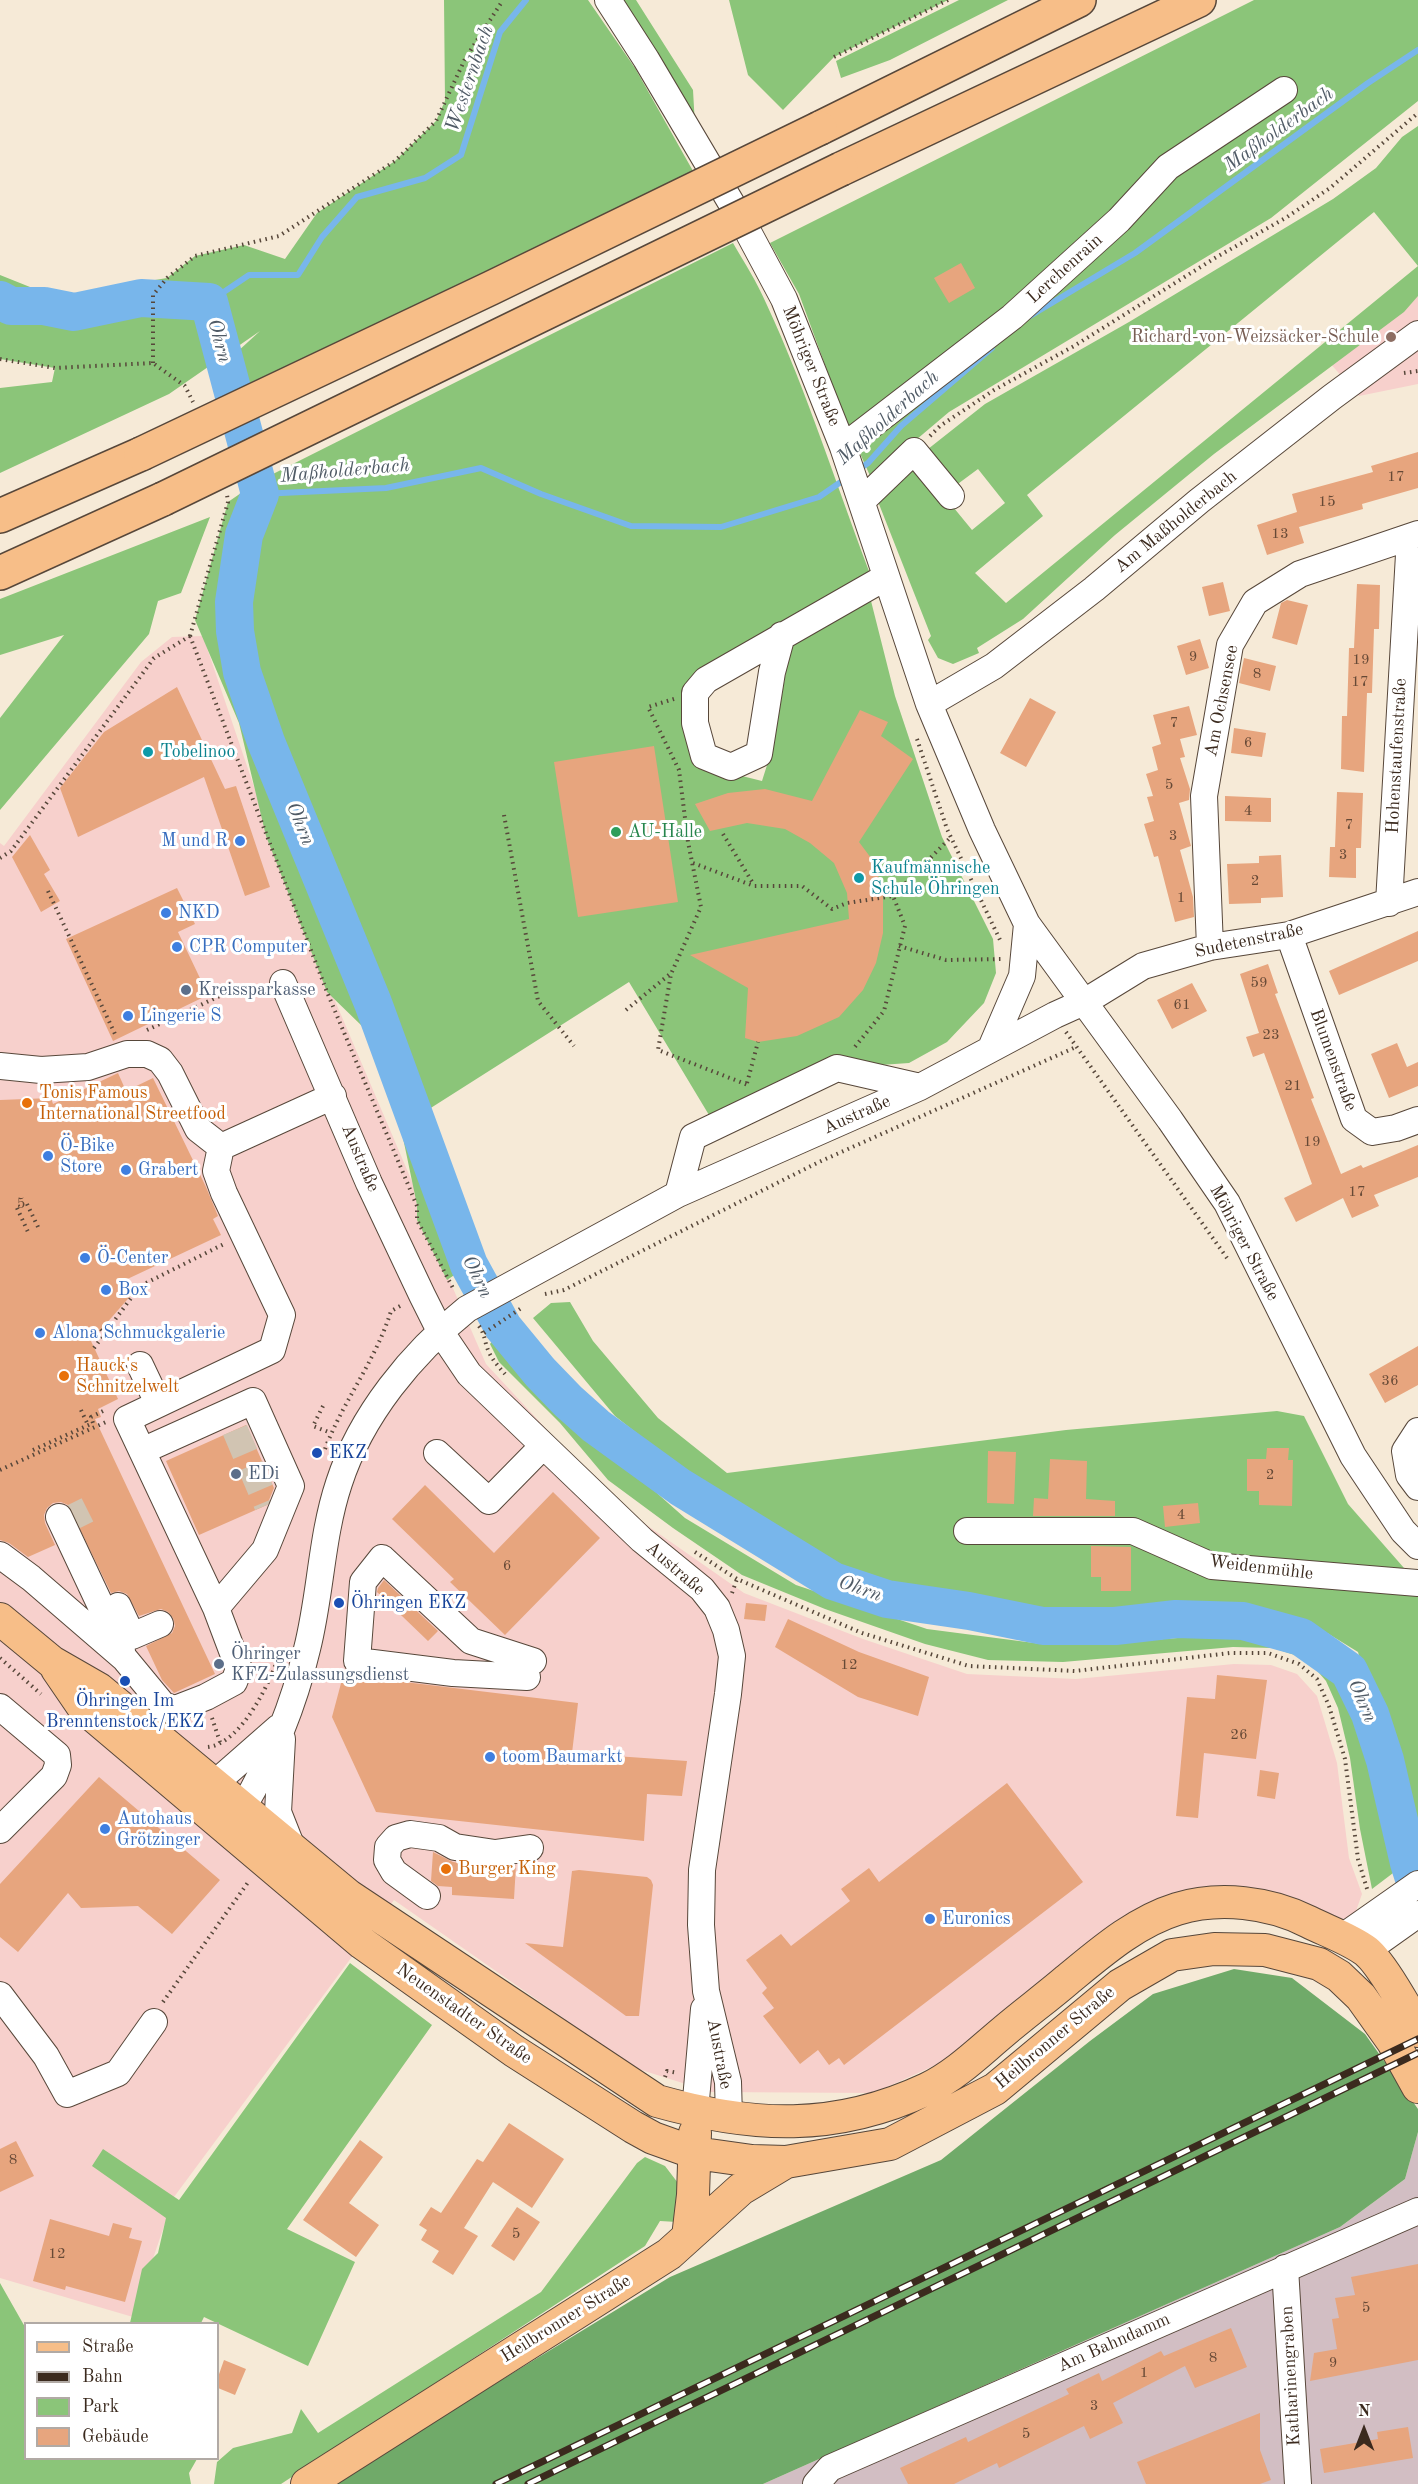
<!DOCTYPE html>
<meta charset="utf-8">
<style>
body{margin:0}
#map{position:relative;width:1418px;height:2484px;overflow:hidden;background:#f6ead7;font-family:"Old Standard TT",serif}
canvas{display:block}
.legend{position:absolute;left:24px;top:2322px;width:195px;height:138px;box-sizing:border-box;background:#fff;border:2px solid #b1aaa5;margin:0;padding:8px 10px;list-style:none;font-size:18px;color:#3b2a1e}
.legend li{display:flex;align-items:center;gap:12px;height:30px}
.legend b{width:30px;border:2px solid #b1aaa5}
.north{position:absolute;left:1334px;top:2400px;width:60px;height:60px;-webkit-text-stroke:4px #fff;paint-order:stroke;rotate:0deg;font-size:16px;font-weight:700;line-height:24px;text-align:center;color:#3b2a1e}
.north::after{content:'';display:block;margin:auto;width:21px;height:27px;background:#3b2a1e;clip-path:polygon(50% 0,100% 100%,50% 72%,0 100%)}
</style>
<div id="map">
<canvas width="1418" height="2484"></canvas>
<ul class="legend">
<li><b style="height:8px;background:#f7be88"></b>Straße</li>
<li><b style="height:8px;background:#3b2a1e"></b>Bahn</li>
<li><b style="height:16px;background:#8bc579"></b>Park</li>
<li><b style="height:16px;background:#e7a57e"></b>Gebäude</li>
</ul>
<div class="north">N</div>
</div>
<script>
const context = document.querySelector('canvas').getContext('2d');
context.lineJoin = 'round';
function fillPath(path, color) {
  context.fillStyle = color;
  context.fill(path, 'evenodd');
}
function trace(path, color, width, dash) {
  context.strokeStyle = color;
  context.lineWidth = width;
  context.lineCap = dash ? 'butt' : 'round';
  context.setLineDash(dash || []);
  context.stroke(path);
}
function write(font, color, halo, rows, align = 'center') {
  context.font = font + ' "Old Standard TT",serif';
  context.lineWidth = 6;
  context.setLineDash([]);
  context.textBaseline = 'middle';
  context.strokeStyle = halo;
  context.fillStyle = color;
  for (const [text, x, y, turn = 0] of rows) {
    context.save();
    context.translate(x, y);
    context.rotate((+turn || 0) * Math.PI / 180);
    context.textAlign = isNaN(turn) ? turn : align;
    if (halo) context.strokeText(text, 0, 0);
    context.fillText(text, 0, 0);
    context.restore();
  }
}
const built = new Path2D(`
 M1418,291V384L1359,396L1329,362Z
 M203,636L272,840L330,989L422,1205L425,1224L486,1364L615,1503L744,1593L863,1639L967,1674L1076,1679L1234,1664L1271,1665L1297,1674L1317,1696L1337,1763L1349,1858L1362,1894L1350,1928L1258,1895L1075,1960L940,2063L874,2093L711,2092L635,2068L394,1900L174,2197L133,2317L0,2278V843L4,846L141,662L172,637Z`);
const industrial = new Path2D(`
 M1418,2132V2484H763L1340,2227L1405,2179Z`);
const green = new Path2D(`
 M444,0H588L635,68L693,171L491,288L248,387L225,363L260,331L169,394L0,473V388L52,382L55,368L0,359V275L65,301L113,287L167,278L195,256L244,245L285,259L317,213L395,161L436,121L445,101Z
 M608,0H636L693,90L696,143Z
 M729,0H948L834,57L783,110L748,75Z
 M959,0H1008L890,60L841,78L836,61Z
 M1254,0H1418V101L1271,218L949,412L871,478L846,422L799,294L770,243Z
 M1418,126V296L1404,312L1214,454L1115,535L1023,619L977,648L979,653L953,664L938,658L928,640L931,636L877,499L905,470L922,469L972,530L1005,503L978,469L951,489L923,453L985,404L1129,322L1333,199L1376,168L1402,137ZM1374,212L1418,266L1006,603L975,573L1043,516L1027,495Z
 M733,243C744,262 757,282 766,303C808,393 838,491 874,584L687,704L730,773L762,781L774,743L790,647L870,597L895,696L942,837L993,939L996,973L984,1003L947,1042L909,1063L837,1068L715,1125L629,982L415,1118L469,1265L447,1280L417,1220V1205L402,1133L363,1027L327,992L266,836L239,723L195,620L228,502L257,482Z
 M210,517L181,593L158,601L149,634L0,810V718L64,635L0,655V599Z
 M570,1302L593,1341L658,1418L727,1473L1066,1430L1277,1411L1304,1416L1348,1504L1418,1584V1855L1358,1652L1306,1620L1234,1613L1107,1618L1018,1616L887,1582L810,1554L692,1477L615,1416L533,1318L551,1303Z
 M501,1330L512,1346L560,1402L606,1448L685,1518L796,1585L927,1629L1042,1644H1093L1234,1634L1278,1637L1317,1650L1345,1674L1401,1867L1372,1889L1360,1829L1350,1758L1338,1708L1326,1681L1307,1659L1273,1648L1233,1647L1063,1662L988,1660L925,1644L825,1609L742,1575L673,1528L608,1480L560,1423L499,1362L490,1344Z
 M350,1963L432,2025L287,2229L355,2262L308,2366L204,2317L201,2323H130L142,2269L158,2253L166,2218L92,2166L103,2149L179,2200Z
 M645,2157L665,2166L678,2183L677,2222L660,2221L645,2246L281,2484H214L217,2462L233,2448L292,2433L301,2409L318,2433L541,2292L637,2163Z
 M0,2283L25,2327L26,2458L197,2459L189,2473L191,2484H0Z`);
const forest = new Path2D(`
 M1234,1969L1292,1978L1365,2034L1418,2109V2132L1405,2179L1340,2227L763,2484H331L670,2277L941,2160L1090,2041L1153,1994Z`);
const stream = new Path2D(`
 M209,302L249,275H298L322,237L357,197L425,178L461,155L500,32L526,0
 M1030,316L1135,253L1368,83L1418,50
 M858,470L868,463L901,426L992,348
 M260,494L386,488L481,468L541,494L631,526L721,527L819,497L848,477`);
const river = new Path2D(`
 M0,300L11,306H44L74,312L141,298L209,302L260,494L244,535L234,602L235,631L242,672L266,742L373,1003L469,1265L503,1327L540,1372L568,1401L596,1426L680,1487L833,1581L887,1599L969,1611L1043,1626H1115L1176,1619L1243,1621L1301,1637L1349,1671L1370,1714L1385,1760L1409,1863L1418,1891`);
const building = new Path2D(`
 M961,263L975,288L949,303L934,278Z
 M1418,452V488L1362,504L1363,509L1299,527L1304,543L1267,555L1257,525L1297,512L1292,494L1373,472L1371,466Z
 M1223,582L1230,611L1209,616L1202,587Z
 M1357,584L1380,585L1379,629H1374L1372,693H1367L1364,772L1341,769L1342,716H1347L1349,648H1354Z
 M1287,600L1308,605L1297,645L1272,638L1281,603Z
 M1200,639L1209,668L1186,675L1177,646Z
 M1244,658L1276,666L1270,691L1239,683Z
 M177,687L225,789L236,786L270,887L245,896L204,777L78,837L60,788L104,732Z
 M1030,698L1056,712L1026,767L1000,753Z
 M1189,706L1197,735L1180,739L1185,757L1180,758L1190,789L1189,800L1179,803L1191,846L1180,850L1193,897L1194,917L1175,922L1158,856L1154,857L1144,824L1154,821L1147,797L1153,796L1146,774L1158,770L1152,747L1161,744L1153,715Z
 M860,710L888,722L881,736L913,759L859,842L874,862L883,892V933L876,963L863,990L839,1017L797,1036L758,1042L745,1038L748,988L690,955L849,919L847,893L834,863L810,843L785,829L747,823L710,831L695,804L728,793L765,789L812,801Z
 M1234,728L1266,733L1262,757L1231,753Z
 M654,746L678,902L578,917L554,762Z
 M1337,792L1363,793L1361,848H1356V878L1329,877L1330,847H1335Z
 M1225,796L1271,798V822L1225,821Z
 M30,835L50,870L44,874L60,901L41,912L12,857Z
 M1281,855L1283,897L1261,898V903L1229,904L1227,864L1259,863V856Z
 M177,888L195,924L178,932L208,995L113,1041L66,939Z
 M1418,931V961L1339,995L1329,971Z
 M1268,964L1278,993L1275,994L1314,1098L1311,1099L1341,1174L1361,1165L1363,1168L1418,1145V1177L1374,1195L1379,1206L1352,1218L1343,1198L1296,1222L1284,1198L1312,1184L1264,1053L1253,1057L1246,1037L1259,1033L1240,974Z
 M1192,983L1207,1011L1172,1029L1157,1000Z
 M1397,1043L1407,1067L1418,1062V1086L1389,1098L1371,1054Z
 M118,1073L126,1091L153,1078L206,1187L218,1216L213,1219L221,1235L121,1282L133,1293L91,1341L118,1399L98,1409L101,1417L95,1419L215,1674L174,1693L162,1680L146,1646L172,1633L175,1626L173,1618L168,1612L161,1609L139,1616L127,1594L119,1591L111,1593L68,1505L61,1502L53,1503L47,1508L44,1515L45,1523L55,1545L28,1557L9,1543L0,1540V1100L51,1098L53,1104Z
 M1418,1346V1385L1385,1403L1369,1374Z
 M246,1425L274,1488L267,1505L199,1535L166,1461Z
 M1267,1448H1289L1288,1460H1293L1292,1506L1259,1505V1491H1247V1459H1266Z
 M988,1451L1016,1452L1014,1504L987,1503Z
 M1050,1459L1087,1461L1086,1499L1115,1501V1516H1033L1034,1498L1048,1499Z
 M425,1485L494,1553L553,1492L600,1538L505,1635L450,1582L454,1579L392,1519Z
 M1198,1503L1200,1523L1165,1527L1163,1506Z
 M1091,1546L1131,1547V1591H1101V1577H1091Z
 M384,1580L438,1631L428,1641L377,1592L378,1588Z
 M746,1603L767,1605L765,1621L744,1619Z
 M788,1619L859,1652L929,1677L918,1716L858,1697L775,1647Z
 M344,1672L355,1676L578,1703L572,1753L687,1761L682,1796L647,1794L644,1841L376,1812L332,1717Z
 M1217,1675L1267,1680L1256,1759L1204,1753L1198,1818L1176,1816L1187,1697L1215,1699Z
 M1260,1770L1279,1773L1275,1799L1257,1796Z
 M99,1777L220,1880L172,1934L138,1906L81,1908L68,1893L18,1952L0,1937V1884Z
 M1007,1783L1083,1882L844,2065L839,2058L829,2065L818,2050L800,2064L763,2016L774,2008L762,1993L767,1988L746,1960L781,1934L791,1946L850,1901L841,1889L869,1868L879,1882Z
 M433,1852L453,1862L493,1868L516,1865L514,1899L452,1895V1887L438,1886L431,1881Z
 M579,1870L647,1877L651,1880L653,1885L639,2016H626L525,1943L563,1947L572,1871Z
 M509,2123L564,2159L532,2208L493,2182L464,2228L478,2236L453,2275L432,2262L439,2251L421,2240L427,2230L419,2225L431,2207L441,2213L477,2159L483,2162Z
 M360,2140L383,2157L349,2203L379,2225L356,2257L303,2220Z
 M16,2141L34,2176L0,2192V2149Z
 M517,2207L540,2222L514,2261L491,2246Z
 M50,2219L109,2236L113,2223L132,2228L129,2238L142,2241L125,2302L66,2286L65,2290L33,2281Z
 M1418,2264V2360L1310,2381L1314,2353L1337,2349L1332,2319L1339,2318L1335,2298L1355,2295L1351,2277Z
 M1231,2328L1247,2367L1195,2388L1185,2366L1113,2403L1123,2423L1090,2439L1084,2426L999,2468L997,2463L954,2484H908L900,2468L966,2437L968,2442L1069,2394L1066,2389L1099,2373L1102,2381L1161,2351L1164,2356Z
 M224,2360L246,2369L235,2395L218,2388V2377Z
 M1260,2413V2450L1271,2480L1260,2484H1146L1137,2462Z
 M1408,2427L1413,2458L1324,2473L1320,2449L1378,2439L1377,2432Z`);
const minorTunnel = new Path2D(`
 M235,1430L267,1505
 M70,1504L84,1532`);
const path = new Path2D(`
 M834,57L948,0
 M0,359L55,368L153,363L185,386L193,402
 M153,363V295L167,278L195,256L279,236L395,161L436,121L465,59L503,0
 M1404,373L1418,371
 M930,436L940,426L994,390L1074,346L1215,258L1287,217L1330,188L1418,113
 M190,636L327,992L417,1206V1220L454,1290
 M190,636L228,502L227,495
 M674,699L648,707L679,770L688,842L701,907L671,974L658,1050L748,1085
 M917,739L947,829L1001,942
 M504,815L538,1001L574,1046
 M723,834L754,885
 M0,858L11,851L154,658L190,636
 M693,863L754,886H802L832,909L847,903L893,896L905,926L884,1011L854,1048
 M48,891L115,1034
 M893,896L951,837
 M899,946L946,960L1003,959
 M626,1010L670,974
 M147,1030L239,987
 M1066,1032L1227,1258
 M747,1083L758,1042
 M27,1204L38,1227
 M17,1208L28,1232
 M545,1294L564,1290L819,1162L1076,1047
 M479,1326C484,1333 484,1337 486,1344C489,1356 497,1365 505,1374
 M101,1329L106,1335L127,1339
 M484,1333L523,1307
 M94,1348L140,1286L224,1244
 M323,1406L313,1426L331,1433
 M81,1410L88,1425
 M325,1449C343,1401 376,1360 391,1311L402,1305
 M33,1450L93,1423L91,1417L105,1410
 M0,1470L106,1422
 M695,1552L737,1579L862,1633L969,1666L1075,1671L1230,1653H1268L1299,1664L1317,1679L1329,1706L1345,1759L1358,1859L1368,1892
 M732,1593L737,1579
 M0,1658L41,1694
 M212,1718L221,1745
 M208,1747C242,1743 271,1681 280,1652
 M163,2002L249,1881
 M665,2077L667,2071L678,2073`);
const minor = new Path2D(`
 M608,0L646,59L746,228L784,299L843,447L929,704L982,830L1027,924L1170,1120L1227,1203L1353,1456L1403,1531L1418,1546
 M843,447L1012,317L1119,220L1168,167L1284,90
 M862,501L914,451L951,496
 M782,635L772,672L759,754L731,767L704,756L695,723V693L706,680L886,577
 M929,704L994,666L1094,589L1199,501L1332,397L1418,334
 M1389,903L1410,537
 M1289,935L1354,1119L1372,1132L1396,1128L1418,1120
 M1210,947L1204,796L1230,645L1255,602L1300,574L1418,534
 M283,983L369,1183L422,1295L440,1331L469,1374L642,1540L702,1589L717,1608L726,1630L732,1656L728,1694L702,1870L701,1925L706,1991L728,2082L729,2117
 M991,1048L1022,976L1027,924
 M0,1066L41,1070L88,1067L127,1054H147L160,1060L170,1073L198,1129L221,1147
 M678,1194L693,1137L837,1068L920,1087
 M140,1365L158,1403
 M1418,1431L1405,1451L1409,1475L1418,1487
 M142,1451L253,1401L291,1486L265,1550L216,1608
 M437,1453L489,1501L543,1446
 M59,1517L122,1651
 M967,1531H1133L1212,1566L1418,1583
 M0,1555L31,1578L125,1659L163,1705L175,1709L206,1697L234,1682L239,1669L216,1608L127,1419L272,1350L282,1315L224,1193L216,1171L221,1147L333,1096
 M118,1606L132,1636L160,1624
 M527,1677L453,1673L357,1661L363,1582L382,1558L471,1641L533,1661
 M0,1707L57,1755L58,1765L54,1776L0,1830
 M282,1739L278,1812L293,1850
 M213,1785L278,1728
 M242,1809C271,1760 294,1704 307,1649C321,1594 321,1537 339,1483C361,1415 412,1353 467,1309L678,1194L920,1087L1055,1015L1086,1001L1143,966L1210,947L1289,935L1418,892
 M427,1896L394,1872L387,1860L388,1847L396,1838L410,1834L439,1838L455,1847L495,1853L530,1848
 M1341,1938L1418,1884
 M1366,1951L1418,1914
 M0,1995L46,2056L67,2094L118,2073L154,2022
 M695,2111L704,2009
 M1285,2268L1298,2484
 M816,2484L830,2468L1418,2211`);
const major = new Path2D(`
 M0,1619L52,1662L99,1689L349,1896L657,2101C753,2128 835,2132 927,2089C956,2075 979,2052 1003,2032C1024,2014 1046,1998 1067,1980C1100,1953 1135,1922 1177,1909C1219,1896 1270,1902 1309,1922C1327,1931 1350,1939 1366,1951C1381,1963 1409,2012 1418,2031
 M57,1669L83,1707L362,1943L514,2051L633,2127L653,2138L695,2153L752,2161L786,2162L890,2144L995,2089L1120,1985L1172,1955L1214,1949L1265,1950L1319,1964L1339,1976L1361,1997L1393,2042L1418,2087
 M688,2237L693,2195L695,2133
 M307,2484L669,2254L741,2189L786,2162`);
const highway = new Path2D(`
 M820,128L1079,0
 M841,169L1199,0
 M0,516L141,454
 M0,573L163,499`);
const rail = new Path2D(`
 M496,2484L1418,2039
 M528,2484L1418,2053`);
const highwayBridge = new Path2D(`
 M141,454L491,288L820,128
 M163,499L841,169`);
const markers = [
 [1391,337,6,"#8d6e63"],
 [148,752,6,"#0f9aa8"],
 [616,832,6,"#2e9e5b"],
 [240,841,6,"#3f7fe0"],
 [859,878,6,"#0f9aa8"],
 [166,913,6,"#3f7fe0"],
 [177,947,6,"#3f7fe0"],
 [186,990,6,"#5c6f8a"],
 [128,1016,6,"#3f7fe0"],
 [27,1103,6,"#e8710a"],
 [48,1156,6,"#3f7fe0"],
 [126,1170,6,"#3f7fe0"],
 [85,1258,6,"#3f7fe0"],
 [106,1290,6,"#3f7fe0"],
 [40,1333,6,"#3f7fe0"],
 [64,1376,6,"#e8710a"],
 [317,1453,6,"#1a4fb4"],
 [236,1474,6,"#5c6f8a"],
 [339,1603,6,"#1a4fb4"],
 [219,1664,6,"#5c6f8a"],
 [125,1681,6,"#1a4fb4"],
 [490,1757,6,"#3f7fe0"],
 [105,1829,6,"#3f7fe0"],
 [446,1869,6,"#e8710a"],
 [930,1919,6,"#3f7fe0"]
];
const numberNames = [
 ["17",1396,477],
 ["15",1327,502],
 ["13",1280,534],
 ["9",1193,657],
 ["19",1361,660],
 ["8",1257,674],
 ["17",1360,682],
 ["7",1174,723],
 ["6",1248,743],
 ["5",1169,785],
 ["4",1248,811],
 ["7",1349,825],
 ["3",1173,836],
 ["3",1343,855],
 ["2",1255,881],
 ["1",1181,898],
 ["59",1259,983],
 ["61",1182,1005],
 ["23",1271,1035],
 ["21",1293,1086],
 ["19",1312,1142],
 ["17",1357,1192],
 ["5",21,1204],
 ["36",1390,1381],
 ["2",1270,1475],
 ["4",1181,1515],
 ["6",507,1566],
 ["12",849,1665],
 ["26",1239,1735],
 ["8",13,2160],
 ["5",516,2234],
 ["12",57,2254],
 ["5",1366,2308],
 ["8",1213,2358],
 ["9",1333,2363],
 ["1",1144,2373],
 ["3",1094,2406],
 ["5",1026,2434]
];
const streetNames = [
 ["Lerchenrain",1065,269,-42],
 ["Möhriger Straße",811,366,68],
 ["Am Maßholderbach",1176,522,-39],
 ["Am Ochsensee",1222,701,-79],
 ["Hohenstaufenstraße",1397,756,-87],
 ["Sudetenstraße",1249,941,-12],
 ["Blumenstraße",1333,1060,70],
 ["Austraße",857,1115,-24],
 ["Austraße",360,1158,67],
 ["Möhriger Straße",1244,1243,62],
 ["Weidenmühle",1261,1568,7],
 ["Austraße",675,1569,41],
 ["Neuenstadter Straße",464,2014,35],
 ["Heilbronner Straße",1055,2038,-40],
 ["Austraße",719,2054,79],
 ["Heilbronner Straße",566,2319,-32],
 ["Am Bahndamm",1114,2343,-24],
 ["Katharinengraben",1291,2376,-93]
];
const educationNames = [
 ["Richard-von-Weizsäcker-Schule",1379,337]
];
const cultureNames = [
 ["Tobelinoo",160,752],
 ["Kaufmännische",871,868],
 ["Schule Öhringen",871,889]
];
const leisureNames = [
 ["AU-Halle",628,832]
];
const shopNames = [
 ["M und R",228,841,"right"],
 ["NKD",178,913],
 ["CPR Computer",189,947],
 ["Lingerie S",140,1016],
 ["Ö-Bike",60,1146],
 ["Store",60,1167],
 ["Grabert",138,1170],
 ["Ö-Center",97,1258],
 ["Box",118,1290],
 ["Alona Schmuckgalerie",52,1333],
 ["toom Baumarkt",502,1757],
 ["Autohaus",117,1819],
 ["Grötzinger",117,1840],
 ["Euronics",942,1919]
];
const serviceNames = [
 ["Kreissparkasse",198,990],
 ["EDi",248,1474],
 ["Öhringer",231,1654],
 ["KFZ-Zulassungsdienst",231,1675]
];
const foodNames = [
 ["Tonis Famous",39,1093],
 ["International Streetfood",39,1114],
 ["Hauck's",76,1366],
 ["Schnitzelwelt",76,1387],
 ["Burger King",458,1869]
];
const transitNames = [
 ["EKZ",329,1453],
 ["Öhringen EKZ",351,1603],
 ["Öhringen Im",125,1701,"center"],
 ["Brenntenstock/EKZ",125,1722,"center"]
];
const waterNames = [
 ["Westernbach",470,79,-71],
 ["Maßholderbach",1279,130,-36],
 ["Ohrn",219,341,75],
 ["Maßholderbach",888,418,-42],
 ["Maßholderbach",345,471,-5],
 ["Ohrn",300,824,68],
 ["Ohrn",477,1277,64],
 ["Ohrn",860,1589,19],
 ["Ohrn",1362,1701,67]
];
fillPath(built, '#f7d0cc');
fillPath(industrial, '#d2bec3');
fillPath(green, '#8bc579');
fillPath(forest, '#70aa69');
trace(stream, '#78b6eb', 6);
trace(river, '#78b6eb', 38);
fillPath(building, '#e7a57e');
trace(minorTunnel, '#d1c4b2', 26, [26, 13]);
trace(minor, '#57473a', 28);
trace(major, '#57473a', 34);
trace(highway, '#57473a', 36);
trace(path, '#57473a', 4, [1.5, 4.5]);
trace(minor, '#fff', 26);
trace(major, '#f7be88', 32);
trace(highway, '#f7be88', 33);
trace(rail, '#3b2a1e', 7);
trace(rail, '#fff', 4.5, [14]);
trace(highwayBridge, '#57473a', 36, []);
trace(highwayBridge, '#f7be88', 33);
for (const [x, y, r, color] of markers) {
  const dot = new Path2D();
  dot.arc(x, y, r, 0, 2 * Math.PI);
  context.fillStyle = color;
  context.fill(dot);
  trace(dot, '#fff', 2);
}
write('15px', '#664936', null, numberNames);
write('18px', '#3b2a1e', '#fff', streetNames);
write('18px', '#785e54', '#fff', educationNames, 'right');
write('18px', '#0d838f', '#fff', cultureNames, 'left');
write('18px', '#27864d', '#fff', leisureNames, 'left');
write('18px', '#366cbe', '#fff', shopNames, 'left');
write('18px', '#4e5e75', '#fff', serviceNames, 'left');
write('18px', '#c56008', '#fff', foodNames, 'left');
write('18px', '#164399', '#fff', transitNames, 'left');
write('italic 20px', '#505b66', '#fff', waterNames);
</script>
